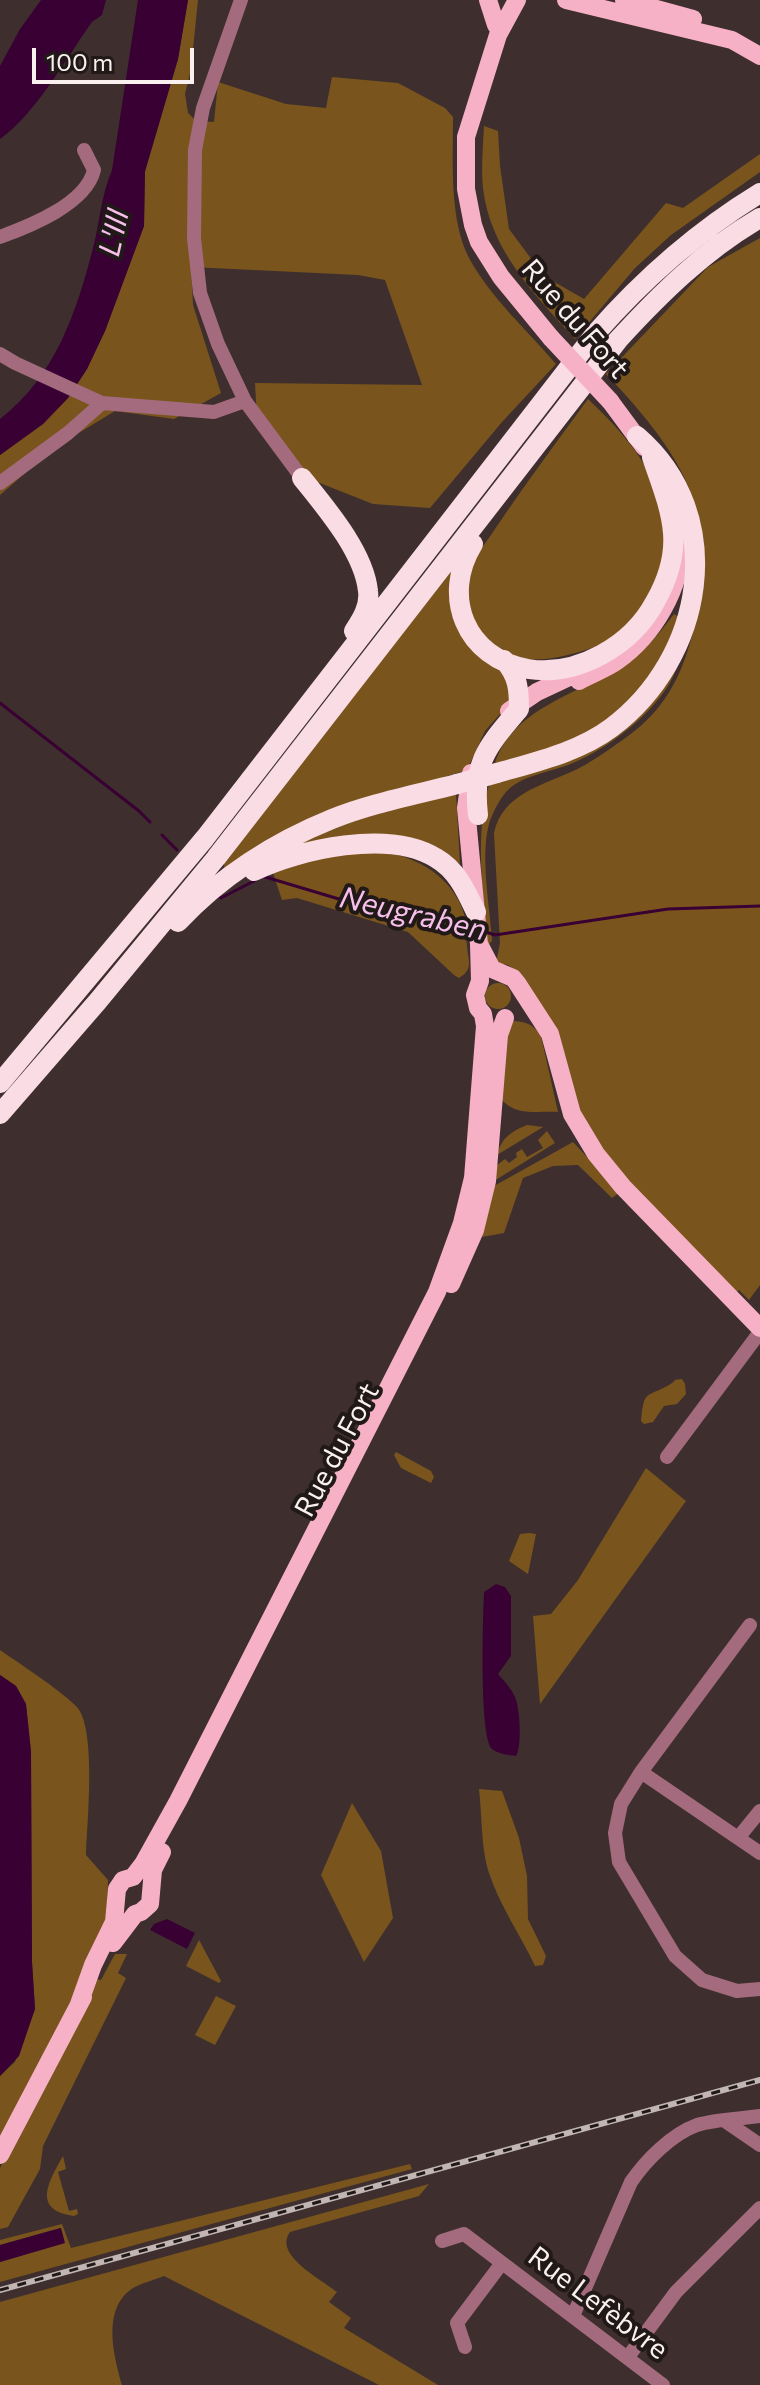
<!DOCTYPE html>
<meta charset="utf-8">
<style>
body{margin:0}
#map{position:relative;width:760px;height:2385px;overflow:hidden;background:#3e2f2e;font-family:Commissioner,sans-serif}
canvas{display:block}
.scale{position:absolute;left:32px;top:48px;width:162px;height:36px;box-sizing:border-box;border:4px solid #faf0ef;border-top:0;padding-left:10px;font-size:24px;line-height:28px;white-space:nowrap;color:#faf0ef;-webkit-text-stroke:6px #201918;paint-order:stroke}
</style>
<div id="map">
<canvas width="760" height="2385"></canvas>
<div class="scale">100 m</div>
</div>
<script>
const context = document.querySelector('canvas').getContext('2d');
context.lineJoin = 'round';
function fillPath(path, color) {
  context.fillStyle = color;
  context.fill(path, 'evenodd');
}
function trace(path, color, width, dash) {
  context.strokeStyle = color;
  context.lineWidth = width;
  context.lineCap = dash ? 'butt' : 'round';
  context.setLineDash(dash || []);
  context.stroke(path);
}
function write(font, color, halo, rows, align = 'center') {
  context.font = font + ' Commissioner,sans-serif';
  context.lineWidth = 8;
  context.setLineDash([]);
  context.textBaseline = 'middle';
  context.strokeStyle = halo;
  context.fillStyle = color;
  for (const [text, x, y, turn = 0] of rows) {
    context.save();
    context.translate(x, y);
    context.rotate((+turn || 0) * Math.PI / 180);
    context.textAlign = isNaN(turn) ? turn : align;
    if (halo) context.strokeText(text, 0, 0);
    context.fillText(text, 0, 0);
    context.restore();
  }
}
const green = new Path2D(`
 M188,0H198L191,69L185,94L188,113L196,121L214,122L218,82L286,104L326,108L332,77L398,83L445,108L453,117C453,160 449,219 469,258C490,297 527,330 556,364L502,422L430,508L373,504L297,474L257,419L255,383L422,385L385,280L358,275L191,267L193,305L221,393L174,419L115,411L54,448L0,495V455L43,424L68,398L87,369L105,331L144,226L145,172L178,59Z
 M484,126L498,131L500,166L509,229L544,276L584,299L666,203L683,208L760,154V172L671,235L635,268L575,339C535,295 490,250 483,188C481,168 483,147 484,126Z
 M760,238V1285L749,1300L739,1290L735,1294L648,1205L588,1136L515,970L508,965L496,963L500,943L494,833C502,795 540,786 571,772C591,763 610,749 628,736C663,711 681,678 692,636C724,519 685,457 606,374L708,267Z
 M588,399C613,423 636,447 652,478C676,525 666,601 621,633C598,650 539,667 512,656C497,651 483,638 475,625C468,613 463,593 465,579C469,562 484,546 493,532C523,487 556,443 588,399Z
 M454,564L449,595L452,614L505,673L511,688L508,705L485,731L467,770L405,789L225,872L224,864Z
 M674,614L682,619L641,692L590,735L494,767C510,707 581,694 627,663C646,649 660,633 674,614Z
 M678,664C666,706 608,750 568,765C549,772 520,776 506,792C499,800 492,814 489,824C480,857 490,907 492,941L488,945C483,896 474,829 490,782L556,762Z
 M456,793L460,864L445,854L296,849L311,834L338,823Z
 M375,851C416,854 458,879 466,922C468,930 466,938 467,946C468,961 474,969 459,978L454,975L408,932L297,898L282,900L272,870L289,862Z
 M485 996a13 13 0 1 1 26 0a13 13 0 1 1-26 0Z
 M514,1021C527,1022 534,1025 541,1036L558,1112C534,1111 513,1117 498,1095L508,1027Z
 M527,1125L543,1127L497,1155C501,1138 512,1131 527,1125Z
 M547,1131L555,1143L494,1181L496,1166L505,1159L509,1163L517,1157L516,1153L522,1149L527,1157L543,1148L538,1140Z
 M573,1142L620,1192L612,1198L578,1165L553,1166L523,1178L504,1233L482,1237L494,1186Z
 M682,1379L685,1384L686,1394L677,1404L664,1406L653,1422L644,1424L641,1421C644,1389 646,1398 669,1385C681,1378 668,1381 682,1379Z
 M396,1452L431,1471L434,1477L431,1483L401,1468L394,1455Z
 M646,1468L686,1501L540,1704L533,1616L551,1614L578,1580Z
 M529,1533L536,1534L528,1574L509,1561L520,1534Z
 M0,1650C24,1667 55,1686 76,1706C97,1727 87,1823 86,1855L108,1880L107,1920L92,1960L0,2142V2076L15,2062L35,2009L32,1962L31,1752L26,1704L16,1686L0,1675Z
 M479,1789L502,1791L519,1838L527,1876L528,1919L546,1956L543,1965L535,1966C520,1934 499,1905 488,1870C481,1846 482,1815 479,1789Z
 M352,1803L381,1851L393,1918L364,1962L321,1875Z
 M199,1940L221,1981L219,1983L186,1966Z
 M115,1954H127L118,1973L126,1978L43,2146L40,2169L8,2227L0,2229V2168L96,1979L101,1980Z
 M216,1996L236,2006L215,2045L195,2035Z
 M63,2156L66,2169L58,2172L69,2211L77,2209L78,2214L74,2216C31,2210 49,2181 63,2156Z
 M410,2164L412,2169L0,2282V2262L64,2243L60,2228L0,2245V2240L62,2224L71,2248Z
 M429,2184L419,2196L290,2232C273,2255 321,2279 337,2292L329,2302L351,2318L344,2328L438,2385H379L164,2276C154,2280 142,2283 133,2288C101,2309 114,2356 122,2385H0V2302Z`);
const water = new Path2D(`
 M41,0H106L102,15L92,22C67,57 35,115 0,139V66L20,29Z
 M138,0H188L178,59L145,171L144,226L105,331L87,369L68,398L43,424L0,455V419C55,376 76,314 93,248C100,221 101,196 112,170Z
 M496,1584L505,1587L511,1596V1656L498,1674C505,1682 513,1690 516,1700C520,1711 522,1747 516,1756C509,1755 498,1754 492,1749C479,1737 483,1615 484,1592Z
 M0,1675L16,1686L26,1704L31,1752L32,1962L35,2009L19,2056L0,2076Z
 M167,1919L195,1933L187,1949L150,1930L154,1924Z
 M61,2228L65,2243L0,2262V2245Z`);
const stream = new Path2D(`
 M0,703L139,811L150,822
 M162,835L177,850
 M262,876L399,917L437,918L471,928
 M218,894L221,898L256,880
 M486,932L495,935L668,909L760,906`);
const minor = new Path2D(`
 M241,0L203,108L195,150L194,238L200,293L218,344L245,401L302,478
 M0,237C30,226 86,204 94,170L84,150
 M0,354L15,363L102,403L214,412L245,401
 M0,483L68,433L102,403
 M667,1457L760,1332
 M750,1625L641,1772L621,1804L615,1833L619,1862L675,1956L702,1980L737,1991L760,1989
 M641,1772L760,1853
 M738,1838L760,1811
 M725,2121L760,2145
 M442,2241L464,2234L663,2385
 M573,2316L631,2182C646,2160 672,2134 697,2125C717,2119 740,2119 760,2116
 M465,2347L457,2323L502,2263
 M628,2357L676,2292L760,2208`);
const major = new Path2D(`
 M488,0L496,25
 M517,0L498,35L466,137V189L473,225L479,242L501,277L551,338
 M566,0L732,40L760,56
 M624,0L693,19
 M610,401L644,447
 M579,681C591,674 606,669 617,661C654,635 681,588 682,543
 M509,711L537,692L588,668
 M480,946L492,969L513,978L517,983L550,1034L572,1114L596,1154L623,1187L760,1328
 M451,1284L475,1230L487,1181L499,1035L505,1018
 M113,1943L135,1914L141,1912L150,1904L153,1870L162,1852
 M79,2004L93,1965L114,1922L117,1889L123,1880L133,1877L143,1864L178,1801L437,1292L462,1223L473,1178L485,1026L483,1014L478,1008L475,995L480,981L479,944L466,808L471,773
 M0,2155L83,1997`);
const highway = new Path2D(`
 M302,478C326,508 364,552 368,591C370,606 362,619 354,631
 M473,544C441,596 465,658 528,669C578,677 632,645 655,602C667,581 675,558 673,533C671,507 660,481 652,457
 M497,773C535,762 579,752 611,728C704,659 730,516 637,436
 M478,815C472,762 487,747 519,709C519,689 518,676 504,660
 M254,871C300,849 389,829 436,858C457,870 466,891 476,912
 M178,922C220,877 275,842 332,819C372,803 415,795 457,784
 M0,1083L205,838L595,334C644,278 696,232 760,193
 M0,1114L98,1001L216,858L618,340C661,293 705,250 760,218`);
const rail = new Path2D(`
 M0,2290L760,2080`);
const majorBridge = new Path2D(`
 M551,338L610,401`);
const highwayBridge = new Path2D(`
 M457,784L497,773`);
const streetNames = [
 ["Rue du Fort",575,319,49],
 ["Rue du Fort",337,1450,-62],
 ["Rue Lefèbvre",598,2303,37]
];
const waterNames = [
 ["L'Ill",114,233,-77],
 ["Neugraben",413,914,13]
];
fillPath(green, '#79551d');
fillPath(water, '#390033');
trace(stream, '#390033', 3);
trace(minor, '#a36b7d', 14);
trace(major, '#f7b1c6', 18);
trace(highway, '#f9dce4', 20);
trace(rail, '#c2b6b5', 6);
trace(rail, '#201918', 3, [9]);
trace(majorBridge, '#f7b1c6', 18);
trace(highwayBridge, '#f9dce4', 20);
write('28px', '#faf0ef', '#201918', streetNames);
write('italic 30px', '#f5bfea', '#201918', waterNames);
</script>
